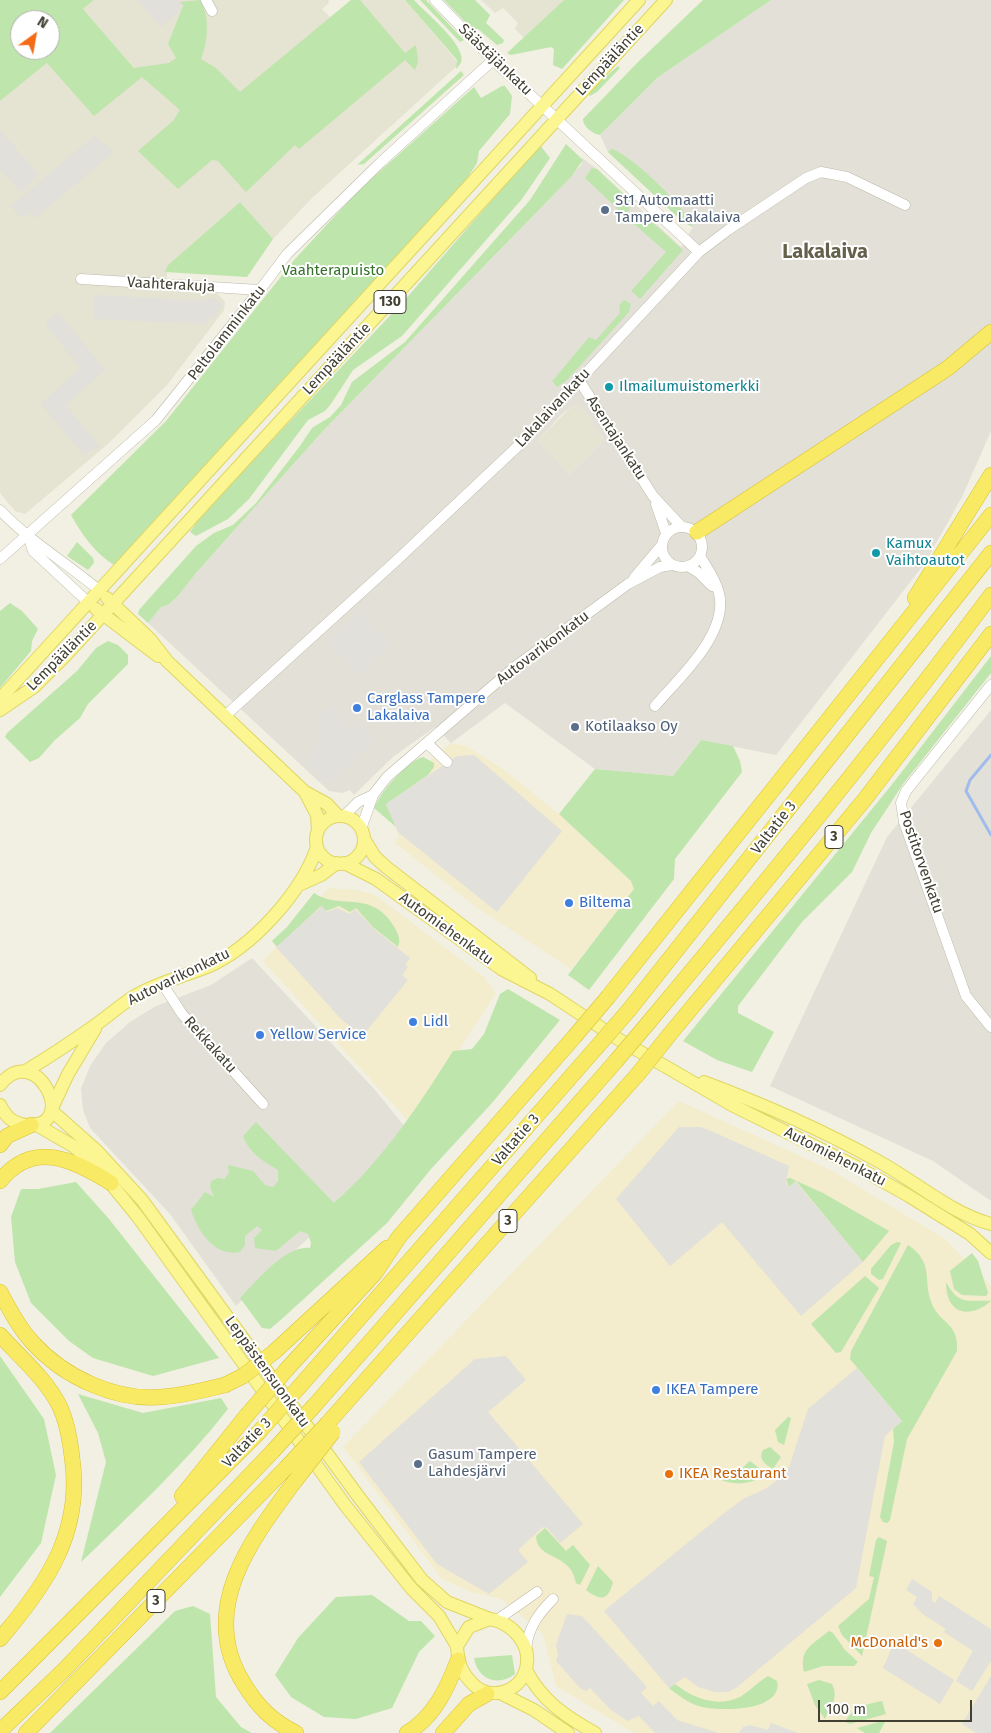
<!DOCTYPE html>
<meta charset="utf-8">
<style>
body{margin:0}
#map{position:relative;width:991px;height:1733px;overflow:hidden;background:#f1f0e3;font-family:"Fira Sans",sans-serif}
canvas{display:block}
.north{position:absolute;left:10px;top:10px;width:50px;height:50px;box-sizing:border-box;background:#fff;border:1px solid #b3b3ad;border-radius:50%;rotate:32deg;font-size:14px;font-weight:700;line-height:20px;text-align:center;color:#424033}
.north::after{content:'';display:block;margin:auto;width:18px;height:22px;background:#f36b17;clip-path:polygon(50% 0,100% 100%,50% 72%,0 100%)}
.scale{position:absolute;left:818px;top:1700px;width:154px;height:22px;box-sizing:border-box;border:2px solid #424033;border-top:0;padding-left:6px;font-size:15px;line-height:18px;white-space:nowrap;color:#424033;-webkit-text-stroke:4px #fff;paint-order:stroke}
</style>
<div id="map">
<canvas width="991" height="1733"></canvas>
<div class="north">N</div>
<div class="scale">100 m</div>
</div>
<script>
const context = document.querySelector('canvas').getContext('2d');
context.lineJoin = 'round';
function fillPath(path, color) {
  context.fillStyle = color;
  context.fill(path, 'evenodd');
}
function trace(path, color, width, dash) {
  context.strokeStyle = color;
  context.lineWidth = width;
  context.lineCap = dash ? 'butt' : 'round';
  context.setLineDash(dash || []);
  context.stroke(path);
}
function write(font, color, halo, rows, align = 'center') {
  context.font = font + ' "Fira Sans",sans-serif';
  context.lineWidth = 4;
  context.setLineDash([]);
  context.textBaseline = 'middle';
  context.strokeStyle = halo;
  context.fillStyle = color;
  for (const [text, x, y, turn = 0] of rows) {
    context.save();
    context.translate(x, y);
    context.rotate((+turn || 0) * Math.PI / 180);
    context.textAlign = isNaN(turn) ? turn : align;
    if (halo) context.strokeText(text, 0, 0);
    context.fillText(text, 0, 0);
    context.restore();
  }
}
const residential = new Path2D(`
 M94,0H328L329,3L322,9L331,18L351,0H405L455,59L458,65L312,198L273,239L240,202L168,265L165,290L217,293L225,302L224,310L167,385L108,444L25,514L15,511L0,493V101L47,63L142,77L83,9Z
 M481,0H564L524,38L515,29L518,23L503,8L495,13Z
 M578,405L584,409L604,440L569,474L538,440L572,406Z`);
const commercial = new Path2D(`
 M451,743L466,746L503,769L559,814L631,881L635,890L571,969L476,907L395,843L399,836L384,800Z
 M329,888L357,890L375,895L484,977L496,993L411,1124L263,961Z
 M679,1101L831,1170L945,1239L991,1286V1733H634L556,1686L543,1634L501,1599L471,1592L442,1579L343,1447Z`);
const industrial = new Path2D(`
 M771,0H991V431L962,497L925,563L776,755L701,740L673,776L595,769L505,703L451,743L435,727L393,757L354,795L350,790L342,793L329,791L148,623L161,607L168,605L178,596L196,573L322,432L572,176L582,164V158L597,169L681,247L693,227L683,222L608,152L600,135L657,78ZM578,405L584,409L604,440L569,474L538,440L560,416L572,406Z
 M991,710V1201L933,1161L770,1086L887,837Z
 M252,958L375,1090L405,1127L353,1196L236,1306L170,1214L90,1128L83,1110L81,1089L90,1066L106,1043L130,1022L156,1006L211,985Z`);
const green = new Path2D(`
 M0,0H94L83,9L134,68L169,63L176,58L168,44L183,6L180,2L200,0C210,15 208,43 201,59L216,68L240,92L351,0H360L405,53L416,45L418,62L415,70L405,60L299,149L295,145L246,192L218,161L212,160L178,189L138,151L173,121L180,110L142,77L94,116L47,63L0,101ZM20,20H50V50H20Z
 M405,0H414C426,13 457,38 461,55C463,61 460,65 456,69L457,60Z
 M420,0H426L464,40L460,42Z
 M444,0H475L490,15L486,23L504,40L503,43L497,45L478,29H472Z
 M564,0H624L562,69L553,65L554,49L551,47L511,55L507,53Z
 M703,0H771L657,78L600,135C593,134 583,127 583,119L638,62Z
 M618,66L620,68L597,92L590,96L587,93Z
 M461,71L464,75L364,164L357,165Z
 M502,86H505L512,96L510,114L479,151L477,163L466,180L118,562L114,565C95,553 82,535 71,515L166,421L295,259L359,190L474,87L481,98Z
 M566,144L583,160L572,176L322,432L196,573L178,596L168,605L161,607L148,623L138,614L139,610L196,546L214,533L233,525L256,503L300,446L312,428L330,417L341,405L352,382L405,342L530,200Z
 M540,145L550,158L522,199L402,336L353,370L331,404L325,411L308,420L249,499L228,519L196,536L190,532L203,513L403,302Z
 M611,149C627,151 689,210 693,227L683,222L608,152Z
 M592,168L597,169L631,201V205L627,214L624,215L585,178Z
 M240,202L273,239L247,277L165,272L168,265Z
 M641,212L683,250L640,299L631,291L666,252L633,223Z
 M624,300L631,304L629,312L566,381L557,387L552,381L555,378L589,337L596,340L620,313L619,305Z
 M77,542L93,558L94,563L88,570L67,556Z
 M10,603L22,611L38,629L32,641L31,651L0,688V611Z
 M108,641L118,645L128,655V664L88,704L80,718L55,740L39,758L30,762L5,737L7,733L77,671L96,648Z
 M991,656V673L903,784L871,833L852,872L802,922L738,1006V1013L774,1032L752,1072L717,1060L683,1041L894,782Z
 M701,740L733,746L740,761L742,772L675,859L674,879L589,990L568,975L634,889L631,881L559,814L595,769L673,776Z
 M423,757L434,763V767L428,775L386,804L396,827L374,808C380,793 407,761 423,757Z
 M314,893C340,911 372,888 395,928C398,934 401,940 398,947L374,928L356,908L350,912L339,906L326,911L321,906L277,947L272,941L274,939L287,927Z
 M508,989L560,1020L492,1103L431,1169L387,1223L284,1317L270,1329L262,1328L240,1298C257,1281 285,1245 310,1248L311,1243L308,1234L300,1231L276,1251L255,1248L254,1238L262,1230L257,1226L245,1236V1245L240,1252C214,1257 198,1231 191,1210L205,1192L214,1197L210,1187L211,1181L218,1178L224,1179L229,1173L228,1165L253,1171L265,1185L273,1187L278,1181V1170C263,1161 250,1154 243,1136L256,1122L334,1203C383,1160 419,1105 453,1051L472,1049L484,1034L500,994Z
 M790,1178L823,1193L889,1231L863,1262L796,1181L789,1187L786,1179Z
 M76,1182L109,1219L219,1358L153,1376L93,1358L69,1341L31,1303L15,1262L11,1217L21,1189H38Z
 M897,1242L901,1243L883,1279L879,1280L871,1274V1269L891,1245Z
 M908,1245C935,1263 922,1280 932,1304C940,1324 959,1322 957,1351L907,1439L890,1520L887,1523L883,1522L880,1517L894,1442L893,1429L902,1421L850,1359L851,1351Z
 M972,1253L978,1261L988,1293L986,1296L962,1295L954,1289L950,1271Z
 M865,1276L879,1288L841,1352L836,1353L811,1324Z
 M946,1282C960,1307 967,1299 991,1301C969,1320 946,1314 946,1282Z
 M0,1356L44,1419L56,1475L41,1543L0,1597Z
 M78,1394L143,1413L221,1398L228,1409C184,1465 132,1513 81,1562L106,1462L98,1433Z
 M788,1417L791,1418L784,1445L778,1442L775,1430Z
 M770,1447L781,1457L773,1469C765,1464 758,1459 763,1450Z
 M750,1461L759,1468L760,1478C747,1485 732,1485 719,1479L722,1472L739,1471Z
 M545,1528L566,1551L573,1545L590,1565L580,1585L576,1583C571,1552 537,1561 536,1536Z
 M879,1537L887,1541L886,1546L862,1656L842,1635L838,1626L869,1599L874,1577L869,1576L876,1540Z
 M598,1566L613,1582C608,1601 601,1601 586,1590Z
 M372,1595L409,1621H421L435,1636L419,1652L392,1708L356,1719L324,1717L291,1697L275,1675L298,1638L336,1597Z
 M193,1606L210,1614L216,1697L241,1727L252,1733H50L175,1611Z
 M829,1631L833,1633L845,1650L858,1662L854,1666H823L804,1672C799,1649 812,1645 829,1631Z
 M512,1655L515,1674C498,1687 478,1680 474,1658Z
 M768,1676L777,1681C784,1712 717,1712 699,1706C688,1703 678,1695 669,1688L675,1684C693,1698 717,1708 740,1697C750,1691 758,1682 768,1676Z
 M819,1680L832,1684C839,1697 831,1707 825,1719L815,1705L807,1684Z
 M882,1701L886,1714L850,1724L845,1722C853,1707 867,1704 882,1701Z
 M886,1720L879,1733H865L857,1728Z`);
const parking = new Path2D(`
 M138,0H178L184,6L161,27Z
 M0,130L38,174L21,193L0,169Z
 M94,136L114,152L35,218L29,212L22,218L15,211L11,206Z
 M94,295L202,301L214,298L223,304L213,319L208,318L207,324L93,319Z
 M58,312L105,370L66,405L100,447L84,455L41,404L80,368L45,323Z
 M356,611L391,645L357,675L329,642L348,623Z
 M330,706L338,709L337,717L345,726L356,727L360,724L375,740L328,785L305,762L324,738L317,720Z
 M474,755L562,831L497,912L398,832L386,804L457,756Z
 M991,765V826L974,793V788Z
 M322,906L327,912L337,908L350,914L355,909L375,930L410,958L405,965L408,967L402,975L408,980L364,1034L358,1029L356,1031L341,1019L276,947Z
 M679,1127H700L709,1130L789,1166L786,1183L789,1187L795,1181L863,1262L801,1316L722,1222L670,1266L616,1199Z
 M506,1356L526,1380L488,1412L583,1524L560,1543L547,1528L543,1527L518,1550L528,1562L489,1594L437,1564L359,1462L475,1359Z
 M857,1368L902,1421L885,1436L856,1588L736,1688L728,1692H715L698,1687L685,1677L669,1688L604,1611L723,1514L743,1499L767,1488L785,1473L789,1467L808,1409Z
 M912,1579L932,1592V1601L935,1603L939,1596L991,1629V1661L972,1691L956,1681L973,1651L944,1632L946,1629L924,1615L913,1604L917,1597L906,1590Z
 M567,1614L582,1616L647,1687L641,1693L653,1706L659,1701L677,1720L719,1733H655L639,1716L627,1721L611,1710L590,1688L586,1691L580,1688L556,1661L558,1654L556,1645Z
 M894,1642L954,1680L940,1704L883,1668Z
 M991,1676V1733H976L962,1724Z
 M771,1723L798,1733H739L743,1727L749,1725L768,1730Z`);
const stream = new Path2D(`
 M991,755L970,780L966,791L991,835`);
const minor = new Path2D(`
 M206,0L212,11
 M435,0L493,60L699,252
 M81,279L260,290
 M579,380L653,496L681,526
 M656,504L666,533
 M0,510C29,541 67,563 100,591
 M662 547a20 20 0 1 1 40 0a20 20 0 1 1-40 0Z
 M29,538L33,551L89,603
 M0,559L156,420L260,290L287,254L381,162L493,60
 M688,566L699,573L712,586
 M634,578L661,546
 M991,685L906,791L901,803L904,822L966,996L991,1027
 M655,706C678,679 724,638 720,599C719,585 707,568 700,556
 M225,716L397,560L518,446L699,252L728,230L806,178L821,172L847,177L905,205
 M427,743L447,762
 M343,817L358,802L373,795
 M361,829L373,795L387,777L482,695L516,666L628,584L660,567L672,565
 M162,983L182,1014L263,1104
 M497,1620L537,1592
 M526,1650C528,1628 538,1614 553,1599`);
const major = new Path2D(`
 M107,598L150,639L167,661L305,792L327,804L338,816
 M96,609L158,656
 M0,699L639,0
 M0,710L34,687L66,655L666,0
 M305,792L317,815L318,830
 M316 840a24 24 0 1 1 48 0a24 24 0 1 1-48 0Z
 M364,839L375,857L386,867L530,978
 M344,863L376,879L503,970L550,994L618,1039L732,1105L859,1168L909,1196L970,1234L991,1253
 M299,885L321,875L337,863
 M24,1072C49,1057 73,1041 97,1024C109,1015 121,1005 133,997C156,983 182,977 207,967C252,948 302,892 317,847
 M704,1082C763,1104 822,1130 878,1161C915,1181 950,1213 991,1224
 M0,1085C36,1038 81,1130 26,1125C12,1123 6,1117 0,1105
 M53,1106L68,1074L95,1029
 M52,1111L97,1151L142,1200L358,1496L422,1580L447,1602L490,1619
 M35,1124L73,1146L95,1164L138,1217L345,1505L411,1588L439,1616L457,1646
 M490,1619C513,1623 534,1646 525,1672C518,1692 491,1700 475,1686C462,1674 458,1664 457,1646L469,1627Z
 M526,1670C542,1701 565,1716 595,1733
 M500,1693L534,1710L568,1733`);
const highway = new Path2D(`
 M697,532L948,368L991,332
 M915,598L991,475
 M608,997L991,515
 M629,1010L991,553
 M649,1022C766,882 882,741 991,595
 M670,1034L865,799L991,634
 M0,1145L7,1136L31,1125
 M0,1181C33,1139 74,1160 111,1183
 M0,1292C10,1310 19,1328 33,1343C64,1377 115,1401 161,1397C182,1396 204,1390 225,1385
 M0,1335C20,1357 45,1378 59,1405C67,1421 70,1440 72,1457C83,1532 47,1584 0,1639
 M274,1352L387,1248
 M287,1369L375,1273L399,1237L575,1036
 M300,1386L596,1048
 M314,1406L616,1061
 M327,1424L638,1074
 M295,1481C251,1540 197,1610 244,1684C258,1707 272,1721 296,1733
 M182,1496L247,1415
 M0,1692L259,1432
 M0,1731L64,1670L273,1451
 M26,1733L286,1468
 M407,1733C434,1717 447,1689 458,1660
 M443,1733L469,1704L487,1694`);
const highwayBridge = new Path2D(`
 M575,1036L608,997
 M596,1048L629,1010
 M616,1061L649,1022
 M638,1074L670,1034
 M225,1385L243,1376L274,1352
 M247,1415L287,1369
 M259,1432L300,1386
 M273,1451L314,1406
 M286,1468L327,1424
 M295,1481L333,1432`);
const markers = [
 [605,210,5,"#5c6f8a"],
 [609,387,5,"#0f9aa8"],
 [876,553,5,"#0f9aa8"],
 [357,708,5,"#3f7fe0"],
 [575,727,5,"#5c6f8a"],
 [569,903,5,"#3f7fe0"],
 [413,1022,5,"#3f7fe0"],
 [260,1035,5,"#3f7fe0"],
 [656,1390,5,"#3f7fe0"],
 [418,1464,5,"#5c6f8a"],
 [669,1474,5,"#e8710a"],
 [938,1643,5,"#e8710a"]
];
const shields = [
 [390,302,32],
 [834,837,18],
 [508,1221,18],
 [156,1601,18]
];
const shieldNames = [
 ["130",390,302],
 ["3",834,837],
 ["3",508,1221],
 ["3",156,1601]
];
const streetNames = [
 ["Säästäjänkatu",495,60,44],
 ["Lempääläntie",610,60,-47],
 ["Vaahterakuja",171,285,3],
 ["Peltolamminkatu",227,333,-52],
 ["Lempääläntie",337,359,-47],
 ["Lakalaivankatu",553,408,-47],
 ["Asentajankatu",616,438,57],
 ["Autovarikonkatu",543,648,-37],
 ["Lempääläntie",62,656,-45],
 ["Valtatie 3",774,828,-52],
 ["Postitorvenkatu",921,862,71],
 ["Automiehenkatu",446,929,36],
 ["Autovarikonkatu",179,977,-26],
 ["Rekkakatu",210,1045,48],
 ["Valtatie 3",516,1140,-49],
 ["Automiehenkatu",835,1157,27],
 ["Leppästensuonkatu",267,1372,54],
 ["Valtatie 3",247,1443,-46]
];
const serviceNames = [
 ["St1 Automaatti",615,201],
 ["Tampere Lakalaiva",615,218],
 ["Kotilaakso Oy",585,727],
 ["Gasum Tampere",428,1455],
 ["Lahdesjärvi",428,1472]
];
const parkNames = [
 ["Vaahterapuisto",333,271]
];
const cultureNames = [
 ["Ilmailumuistomerkki",619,387],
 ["Kamux",886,544],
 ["Vaihtoautot",886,561]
];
const shopNames = [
 ["Carglass Tampere",367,699],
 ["Lakalaiva",367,716],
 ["Biltema",579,903],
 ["Lidl",423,1022],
 ["Yellow Service",270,1035],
 ["IKEA Tampere",666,1390]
];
const foodNames = [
 ["IKEA Restaurant",679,1474],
 ["McDonald's",928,1643,"right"]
];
const districtNames = [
 ["Lakalaiva",825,252]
];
fillPath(residential, '#e5e3d1');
fillPath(commercial, '#f3eccd');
fillPath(industrial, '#e3e0d8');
fillPath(green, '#bee5ac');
fillPath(parking, '#e1e0db');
trace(stream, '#a0bbed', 3);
trace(minor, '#bcb9a6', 11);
trace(major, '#dfd663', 14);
trace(highway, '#d8c236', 16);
trace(minor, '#fff', 10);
trace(major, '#fbf592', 12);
trace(highway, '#f9ea65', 15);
trace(highwayBridge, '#d8c236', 16, []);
trace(highwayBridge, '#f9ea65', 15);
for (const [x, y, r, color] of markers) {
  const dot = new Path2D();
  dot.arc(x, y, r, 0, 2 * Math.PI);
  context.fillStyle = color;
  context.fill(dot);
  trace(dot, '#fff', 2);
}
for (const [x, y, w] of shields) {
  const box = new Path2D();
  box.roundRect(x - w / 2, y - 11.5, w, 23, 4);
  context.fillStyle = '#fff';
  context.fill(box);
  trace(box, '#424033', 1);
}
write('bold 14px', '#424033', null, shieldNames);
write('15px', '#424033', '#fff', streetNames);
write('15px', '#4e5e75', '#fff', serviceNames, 'left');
write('15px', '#347129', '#fff', parkNames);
write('15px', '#0d838f', '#fff', cultureNames, 'left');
write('15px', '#366cbe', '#fff', shopNames, 'left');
write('15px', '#c56008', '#fff', foodNames, 'left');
write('bold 20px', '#65604b', '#fff', districtNames);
</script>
